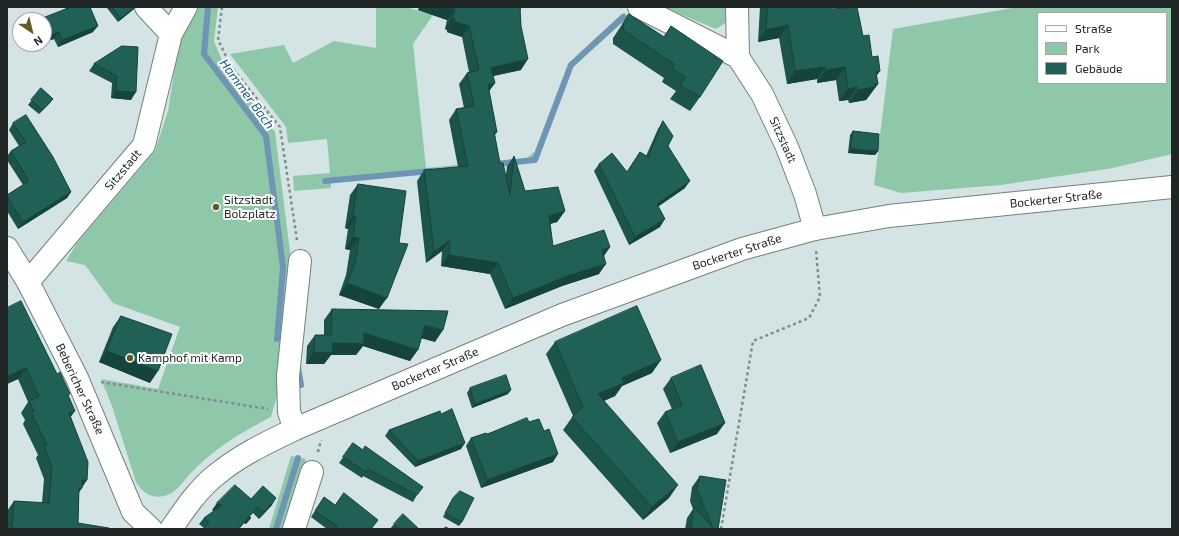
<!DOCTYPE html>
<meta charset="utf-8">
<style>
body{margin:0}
#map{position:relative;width:1179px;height:536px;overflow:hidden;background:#d4e3e4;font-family:"Exo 2",sans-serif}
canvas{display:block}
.frame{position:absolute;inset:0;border:8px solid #202626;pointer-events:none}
.legend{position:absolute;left:1037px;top:12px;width:130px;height:72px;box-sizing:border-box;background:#fff;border:1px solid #a6a8a8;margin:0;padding:5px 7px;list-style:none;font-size:12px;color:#202626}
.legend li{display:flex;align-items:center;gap:8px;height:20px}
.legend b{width:20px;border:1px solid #a6a8a8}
.north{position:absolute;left:12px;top:12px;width:40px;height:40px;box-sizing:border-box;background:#fff;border:1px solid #a6a8a8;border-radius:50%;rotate:145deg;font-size:11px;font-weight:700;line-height:16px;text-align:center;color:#202626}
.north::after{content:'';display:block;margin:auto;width:14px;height:18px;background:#645a27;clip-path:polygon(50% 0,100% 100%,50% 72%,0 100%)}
</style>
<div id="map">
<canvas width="1179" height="536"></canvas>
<div class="frame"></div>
<ul class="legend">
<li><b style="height:5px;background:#fff"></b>Straße</li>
<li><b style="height:11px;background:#8ec8a9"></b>Park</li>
<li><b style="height:11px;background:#206056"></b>Gebäude</li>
</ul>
<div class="north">N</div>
</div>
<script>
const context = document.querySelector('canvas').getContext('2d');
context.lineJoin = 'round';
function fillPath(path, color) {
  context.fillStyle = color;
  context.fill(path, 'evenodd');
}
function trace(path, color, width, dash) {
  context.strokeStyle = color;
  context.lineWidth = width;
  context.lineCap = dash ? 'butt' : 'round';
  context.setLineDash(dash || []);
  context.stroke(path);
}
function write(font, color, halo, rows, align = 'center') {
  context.font = font + ' "Exo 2",sans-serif';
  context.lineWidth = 4;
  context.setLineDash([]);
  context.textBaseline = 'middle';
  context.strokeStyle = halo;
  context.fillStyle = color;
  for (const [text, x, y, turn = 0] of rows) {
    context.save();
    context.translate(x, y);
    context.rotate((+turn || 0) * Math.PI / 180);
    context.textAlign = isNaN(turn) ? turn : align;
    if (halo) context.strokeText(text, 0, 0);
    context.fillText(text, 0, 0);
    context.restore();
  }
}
const green = new Path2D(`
 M198,7H218L214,41L225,68L275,132L292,268L278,392L271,417C240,433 213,449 189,475C182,483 175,494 164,496C151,499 142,492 136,482L112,406L101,379L158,389L180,327L113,303L85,265L66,261L77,243L155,151L168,111L179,41Z
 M376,7H406L433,15L413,44L426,168L527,158L535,151L568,64L624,13L630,16L573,67L537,162L331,183V188L294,191L293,176L330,173L327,139L288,143L286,127L230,54L284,45L293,63L334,41L376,48Z
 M663,7H729L730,20L716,29Z
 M1018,7H1172V154L1113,168L1001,185L901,193L874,185L893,29ZM1038,13H1166V83H1038Z
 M300,357L304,386L297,387Z
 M291,456L306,459L284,529H269Z`);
const stream = new Path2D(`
 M208,7L204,54L266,136L283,267L277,339
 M496,164L535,160L571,65L623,17
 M325,181L431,171
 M298,370L301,385
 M276,529L298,458`);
const path = new Path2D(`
 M222,7L218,40L232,68L280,127L297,240
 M101,382L268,409
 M318,452L321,440
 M721,529L753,341L809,318L820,297L816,250`);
const minor = new Path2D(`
 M146,7L171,34
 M639,7L738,57L762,94L787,147L805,194L815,229
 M737,7L738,57
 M7,248L28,282L77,378L133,512L151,529
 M28,282L144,145L171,34L186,7
 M295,429L289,412L288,376L300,261
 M294,529L312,472`);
const tertiary = new Path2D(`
 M171,529C184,510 198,489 216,475C240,455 268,442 295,429L562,315L742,249L815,229L889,216L1172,187`);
const wall = new Path2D(`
 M65,7H90L93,32L58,47L54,39L44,42V20H40L41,19L66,9Z
 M108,7H135L134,9L118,22L107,8Z
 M419,7H522L520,10L521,70L493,76L495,83L489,91L497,132L495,135L500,163L506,175L507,166L514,156L525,191L565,211L557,222L550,224L553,246L610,247L604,256L599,274L562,286L505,309L490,274L441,266L442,251L426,263L417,181L424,170L458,167L449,120L456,109L464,108L459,84L467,73L469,72L462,37L447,32V30L445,29L447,20L418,10Z
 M760,7H832V9L863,36L872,57L878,84L866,100L849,103L848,100L839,101L836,80L817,83V79L787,84L779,38L758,42Z
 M629,14L664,37L671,26L700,97L690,111L670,99L676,91L662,82L664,78L613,44V38Z
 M122,46L131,100L111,98L112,83L89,71L94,64Z
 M41,88L53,99L39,114L28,105Z
 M663,121L668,146L685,188L658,206L660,227L629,245L594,171L599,164L627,172L640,152L646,156L658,129Z
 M13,123L71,192L67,198L18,229L7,211V195L23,185L7,160V156L11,151L19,146L9,130Z
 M853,131L878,151L875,155L848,153L850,135Z
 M358,184L379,309L339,295L346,275L350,250L345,249L348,229L345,228L350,195Z
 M7,308L68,397L71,417L82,487V488L79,492L78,523L109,529H7V511L14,501L42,503L44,479L36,458L38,455L23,424L25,420L21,413L28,402L18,379L7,384Z
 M332,309L435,342L421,338L410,361L363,346L356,355H331L324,364H306L307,346L315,335H324V320Z
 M121,316L150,383L99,362L113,327Z
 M555,342L652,373L622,386L615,396L604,401L669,498L643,520L563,430L573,416L546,354Z
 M671,378L717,434L670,453L657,423L665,412L672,409L663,389Z
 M470,388L508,394L472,408L467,393Z
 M441,414L461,449L415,467L385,436L389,430Z
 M529,422L553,462L481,488L466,446L471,438Z
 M353,443L417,495L413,502L363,476L362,478L339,463Z
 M700,476L718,529H685L687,518L693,509L690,501L692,487Z
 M324,497L335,505L378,520L371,529H327L311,517Z
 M453,498L462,522L459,526L443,517Z
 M251,499L272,505L259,519L253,513L250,516L251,518L246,524L244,523L239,529H203L204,528L199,524L204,518L214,511L212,510Z
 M394,524L419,529H390Z`);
const shadedWall = new Path2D(`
 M135,7L134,9L118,22L121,18Z
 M420,7H448L455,10L447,20L418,10Z
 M452,18L455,19L447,30L445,29Z
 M454,22L469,26L462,37L447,32Z
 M788,25L779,38L758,42L766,30Z
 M98,26L93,32L58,47L62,40Z
 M59,32L54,39L44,42V41L47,36Z
 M528,59L521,70L484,78L491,68Z
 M825,67L817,79L787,84L795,71Z
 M845,67L836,80L817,83L826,70Z
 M880,71L871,84L876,72Z
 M495,83L487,94L488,85Z
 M875,84H878L866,100L849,103L858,90Z
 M857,87L848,100L839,101L848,89Z
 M116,91L136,92L131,100L111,98Z
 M53,99L50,103L39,114L42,110Z
 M851,149L878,151L875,155L848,153Z
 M690,181L685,188L652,211L657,204Z
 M71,192L67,198L18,229L23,222Z
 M565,211L557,222L542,226L549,216Z
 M353,216L356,217L348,229L345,228Z
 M665,219L660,227L629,245L635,237Z
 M353,237L359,238L350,250L345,249Z
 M450,240L442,251L426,263L434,252Z
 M610,247L602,258V250Z
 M449,255L498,263L490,274L441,266Z
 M606,264L599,274L562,286L505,309L513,298L570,275Z
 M347,283L387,298L379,309L339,295Z
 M425,325L443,330L435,342L417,337Z
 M364,333L418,350L410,361L363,346L356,355H331L324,364H306L314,352L333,343Z
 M107,351L158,371L150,383L99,362Z
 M661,360L652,373L622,386L615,396L589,407L598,394L622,378Z
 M26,368L18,379L7,384L8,376Z
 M511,390L508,394L472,408L475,404Z
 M75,411L67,422L69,413Z
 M725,423L717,434L670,453L678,442Z
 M465,443L461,449L415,467L418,461Z
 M558,454L553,462L481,488L487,480Z
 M82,480H87L74,500Z
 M678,485L669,498L643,520L652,507Z
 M276,498L272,505L259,519L264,512Z
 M217,503L222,505L217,512L212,510Z
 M258,507L249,517L251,518L246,524L244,523L239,529H238Z
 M12,528L31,529H11Z`);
const building = new Path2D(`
 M71,7H90L98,26L62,40L59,32L47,36L44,27V20H41V19Z
 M112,7H135L121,18Z
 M448,7H520L521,26L528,59L491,68L495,83L488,85L497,132H494L500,163H503L510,195L514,156L525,191L558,187L565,211L549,216L553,246L604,230L610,247L602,250L606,264L570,275L513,298L498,263L449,255L450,240L434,252L424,170L468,166L456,109L474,106L467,73L479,70L469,26L454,22L455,19L452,18L455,10Z
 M768,7H832V9L857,7L863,36L869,35L872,57L878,56L880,71L876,72L878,84H875V87L858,90L857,87L848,89L845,67L826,70L825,67L795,71L788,25L766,30Z
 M629,14L664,37L671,26L723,61L700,97L680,85L686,77L672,68L674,64L623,30V24Z
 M122,46L138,47L136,92L116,91L117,76L94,64Z
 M41,88L53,99L42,110L31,100Z
 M26,115L53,157L71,192L23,222L7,197V195L29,181L11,151L26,142L13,123Z
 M663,121L673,136L668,146L690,181L657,204L665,219L635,237L599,164L612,153L627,172L640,152L648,157Z
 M853,131L879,134L878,151L851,149Z
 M358,184L406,191L399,243L408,244L387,298L347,283L355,263L359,238L353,237L356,217L353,216Z
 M21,301L57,374L60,372L70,394L68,395L75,411L69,413L88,462L87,480H82V488H79L78,523L109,528V529H31L12,528L14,501L49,503L52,467L44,446L47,445L31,412L34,411L29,401L39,396L26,368L8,376L7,375V308Z
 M637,306L661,360L622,378L624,383L598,394L678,485L652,507L572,417L583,407L555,342Z
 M332,309L448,311L443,330L425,325L418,350L364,333V344L333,343L332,353L314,352L315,335H331Z
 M121,316L172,334L158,371L107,351Z
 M701,365L725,423L678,442L665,412L682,405L671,378Z
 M506,375L511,390L475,404L470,388Z
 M452,409L465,443L418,461L389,430L440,411L441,414Z
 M527,418L529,422L539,419L544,431L549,429L558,454L487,480L471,438L486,433L487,434Z
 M353,443L363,450L365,446L423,487L417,495L368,469L366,472L343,457Z
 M700,476L726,480L718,529H691L694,507L713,528L697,490Z
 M235,485L251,499L263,486L276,498L264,512L258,507L249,516L251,518L249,517L238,529H203L209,522L204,518L222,505L217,503Z
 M460,491L474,498L462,522L445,513L453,498Z
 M344,493L378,520L371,529H335L337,526L315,511L324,497L335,505Z
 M403,514L419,529H399L394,524Z
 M446,527L449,529H444Z`);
const markers = [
 [216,207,4,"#645a27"],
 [130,358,4,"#645a27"]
];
const streetNames = [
 ["Sitzstadt",783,140,66],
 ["Sitzstadt",123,170,-50],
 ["Bockerter Straße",1056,199,-6],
 ["Bockerter Straße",737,252,-18],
 ["Bockerter Straße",435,369,-23],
 ["Bebericher Straße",80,389,65]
];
const poiNames = [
 ["Sitzstadt",224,200],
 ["Bolzplatz",224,214],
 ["Kamphof mit Kamp",138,358]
];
const waterNames = [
 ["Hammer Bach",247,94,54]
];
fillPath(green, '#8ec8a9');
trace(stream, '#6e95b3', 6);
trace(minor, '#728081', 24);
trace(tertiary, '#728081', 24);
trace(path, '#828c8d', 2.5, [3, 3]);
trace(minor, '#fff', 22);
trace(tertiary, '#fff', 22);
fillPath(wall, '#1c534a');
fillPath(shadedWall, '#16433c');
fillPath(building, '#206056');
trace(building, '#16433c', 1);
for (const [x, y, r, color] of markers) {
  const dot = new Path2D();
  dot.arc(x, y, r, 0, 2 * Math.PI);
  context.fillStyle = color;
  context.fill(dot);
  trace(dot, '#fff', 1.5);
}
write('12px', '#202626', '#fff', streetNames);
write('12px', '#202626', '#fff', poiNames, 'left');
write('italic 13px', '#1b5780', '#fff', waterNames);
</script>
